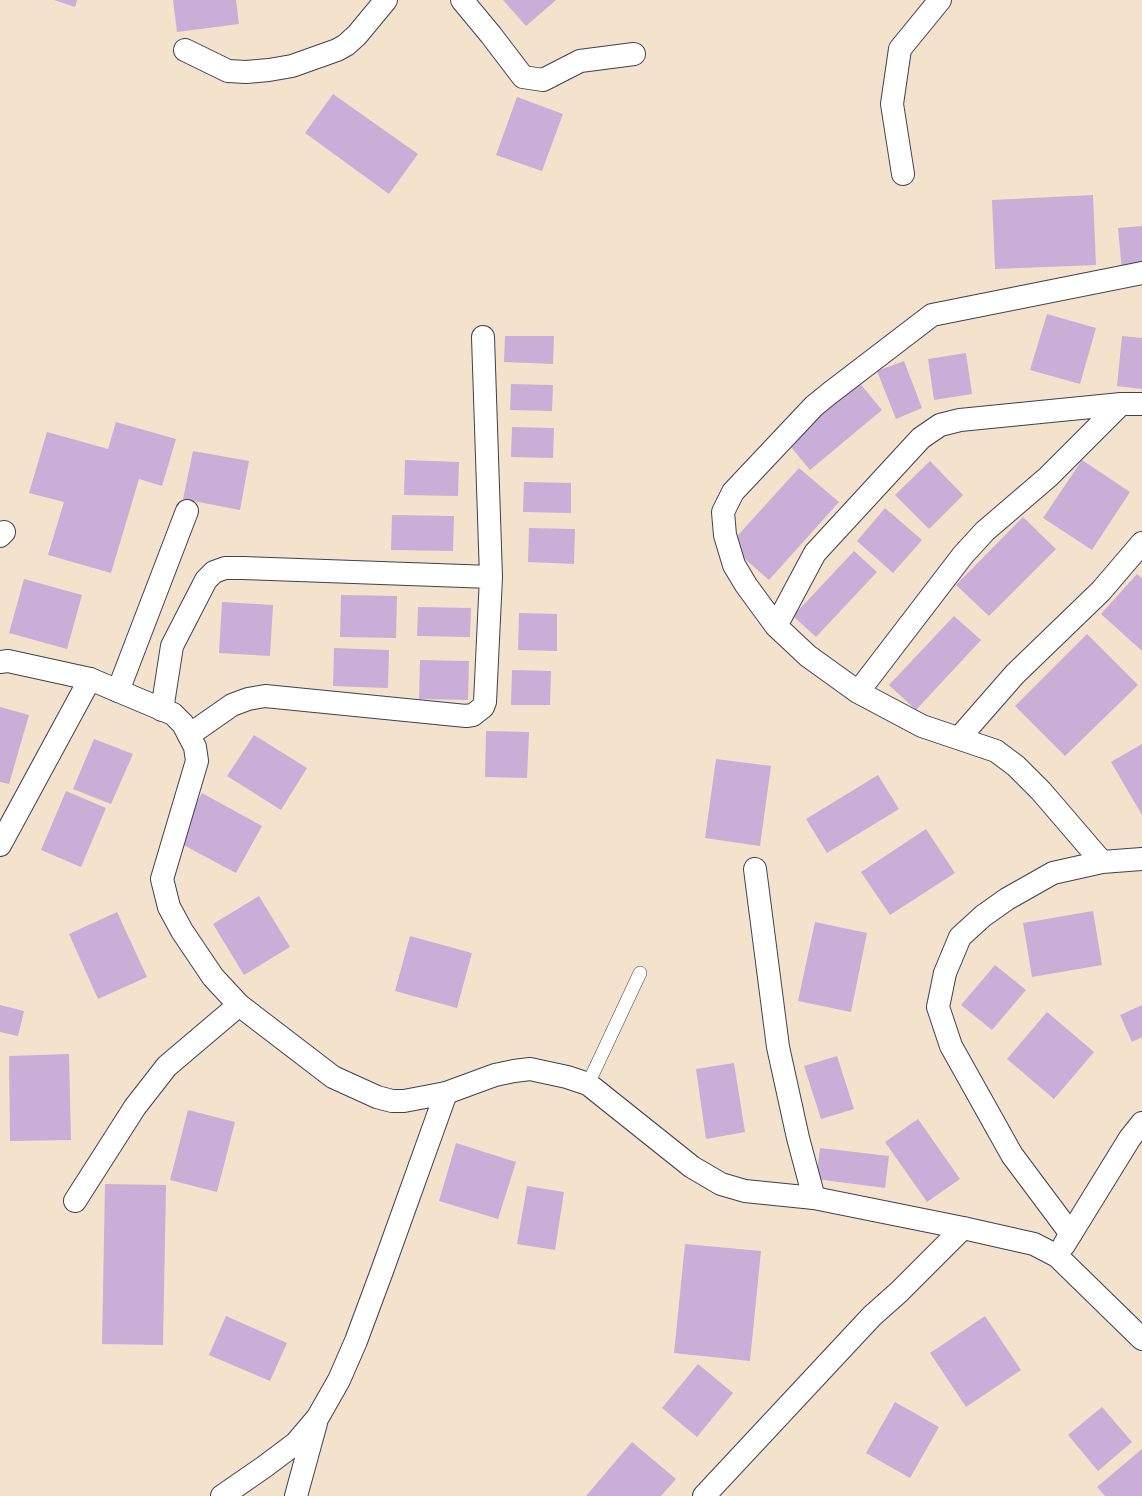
<!DOCTYPE html>
<style>
body{margin:0}
canvas{display:block;background:#f3e3cc}
</style>
<canvas width="1142" height="1496"></canvas>
<script>
const c = document.querySelector('canvas').getContext('2d');
c.lineJoin = 'round';
function fillPath(path, color) { c.fillStyle = color; c.fill(path, 'evenodd'); }
const toPath = rows => new Path2D(rows.map(r => 'M' + r).join(''));
function stroke(path, color, width, dash) { c.strokeStyle = color; c.lineWidth = width; c.lineCap = dash ? 'butt' : 'round'; c.setLineDash(dash || []); c.stroke(path); }
fillPath(toPath([
 [54,0,77,0,75,7],
 [173,0,236,0,239,24,177,32],
 [503,0,556,0,526,26],
 [333,94,418,154,389,194,305,133],
 [517,97,563,114,542,171,496,155],
 [1093,195,1096,265,995,269,992,200],
 [1142,226,1142,269,1122,271,1118,228],
 [1047,314,1096,328,1080,384,1030,370],
 [505,336,554,336,553,364,504,362],
 [1122,336,1142,338,1142,389,1117,386],
 [966,353,972,394,934,400,928,359],
 [904,361,922,408,896,419,877,371],
 [858,381,882,410,810,470,786,441],
 [511,384,553,385,552,411,510,410],
 [116,422,176,439,162,486,139,479,111,573,48,555,64,502,29,493,47,432,108,449],
 [512,427,554,428,553,458,511,457],
 [193,451,249,461,240,510,183,499],
 [405,460,459,462,458,496,404,495],
 [1082,460,1130,492,1092,550,1043,518],
 [930,461,963,495,929,529,895,495],
 [799,468,839,502,769,580,729,545],
 [524,482,571,483,571,513,523,512],
 [885,508,922,540,893,573,857,541],
 [392,515,454,516,453,551,391,550],
 [1023,517,1056,549,989,616,956,585],
 [529,528,575,529,574,564,528,562],
 [854,551,877,572,816,637,793,616],
 [1137,574,1142,578,1142,651,1101,614],
 [24,579,82,595,67,649,9,633],
 [341,595,397,596,396,638,340,637],
 [222,602,273,605,270,656,219,653],
 [418,607,471,608,470,637,417,636],
 [519,613,557,614,557,651,518,650],
 [954,616,981,640,916,710,889,685],
 [1087,634,1138,685,1065,756,1015,706],
 [334,648,389,650,388,688,333,686],
 [420,660,469,661,468,700,419,699],
 [512,670,551,671,550,705,511,705],
 [0,707,29,715,9,784,0,782],
 [486,731,529,732,527,778,485,777],
 [254,735,307,768,281,810,227,776],
 [94,739,133,754,111,804,73,789],
 [1142,744,1142,815,1111,762],
 [716,759,771,766,760,846,705,838],
 [878,775,899,809,827,853,806,819],
 [66,791,106,808,81,867,41,850],
 [202,793,262,826,236,873,176,841],
 [926,829,955,873,890,915,861,872],
 [259,896,290,947,244,975,213,924],
 [1093,911,1102,965,1032,977,1023,923],
 [117,912,147,977,98,999,69,934],
 [815,922,867,933,851,1012,798,1001],
 [410,936,472,953,457,1008,395,991],
 [995,965,1026,990,992,1030,961,1005],
 [0,1005,24,1011,18,1036,0,1032],
 [1142,1005,1142,1037,1132,1042,1120,1015],
 [1047,1012,1094,1052,1054,1099,1007,1059],
 [69,1054,71,1140,10,1141,9,1056],
 [837,1056,854,1109,821,1119,804,1066],
 [734,1063,745,1132,706,1139,696,1069],
 [188,1110,235,1122,217,1192,170,1180],
 [918,1119,960,1179,927,1202,885,1142],
 [456,1143,516,1162,498,1219,439,1201],
 [820,1148,889,1156,885,1188,816,1179],
 [105,1184,166,1185,163,1345,102,1344],
 [527,1186,564,1192,555,1250,517,1244],
 [685,1244,761,1251,750,1361,674,1353],
 [226,1316,287,1343,270,1381,209,1355],
 [985,1316,1021,1370,966,1407,930,1353],
 [698,1364,733,1393,697,1437,662,1408],
 [895,1402,939,1427,910,1478,866,1453],
 [1102,1407,1132,1442,1098,1471,1068,1435],
 [632,1442,676,1479,661,1496,586,1496],
 [1142,1449,1142,1496,1105,1496,1097,1487]
]), '#c9aed8');
const lane = toPath([
 [588,1084,640,973]
]);
const street = toPath([
 [462,0,491,35,523,77,543,80,580,61,634,54],
 [185,50,228,71,246,72,269,70,292,66,337,50,346,45,357,35,386,0],
 [903,174,892,104,900,49,940,0],
 [0,536,4,532],
 [776,626,815,553,921,438,940,425,960,420,1121,404,1142,404],
 [118,691,187,511],
 [858,692,963,555,985,531,1048,477,1121,404],
 [162,710,172,646,206,580,214,572,225,568,243,568,491,577],
 [189,735,232,705,248,699,265,696,466,716,473,715,483,707,485,702,491,577,483,337],
 [959,738,1015,674,1101,591,1142,543],
 [0,845,90,679],
 [1102,862,1041,791,1016,766,996,751,922,726,858,692,808,656,776,626,746,585,734,565,725,535,723,512,733,492,814,406,830,393,932,315,1142,273],
 [755,869,778,1047,798,1138,814,1198],
 [75,1201,135,1107,167,1066,239,1005],
 [1071,1234,1012,1155,951,1046,938,1007,945,973,960,937,983,916,1007,899,1053,873,1102,862,1142,859],
 [1064,1245,1130,1138,1142,1123],
 [222,1496,264,1467,296,1443,318,1417,339,1380,356,1341,382,1271,446,1093],
 [296,1496,316,1423],
 [704,1496,872,1316,899,1292,963,1228]
]);
const secondary = toPath([
 [0,662,8,661,90,679,173,714,183,724,195,747,197,761,162,879,169,907,182,931,213,977,239,1005,333,1077,377,1097,392,1101,404,1101,446,1093,495,1075,514,1071,530,1069,567,1077,588,1084,692,1167,721,1184,745,1191,814,1198,963,1228,1034,1244,1057,1256,1142,1339]
]);
stroke(lane, '#413f51', 14);
stroke(street, '#413f51', 24);
stroke(secondary, '#413f51', 24);
stroke(lane, '#fff', 13);
stroke(street, '#fff', 22);
stroke(secondary, '#fff', 22);
</script>
